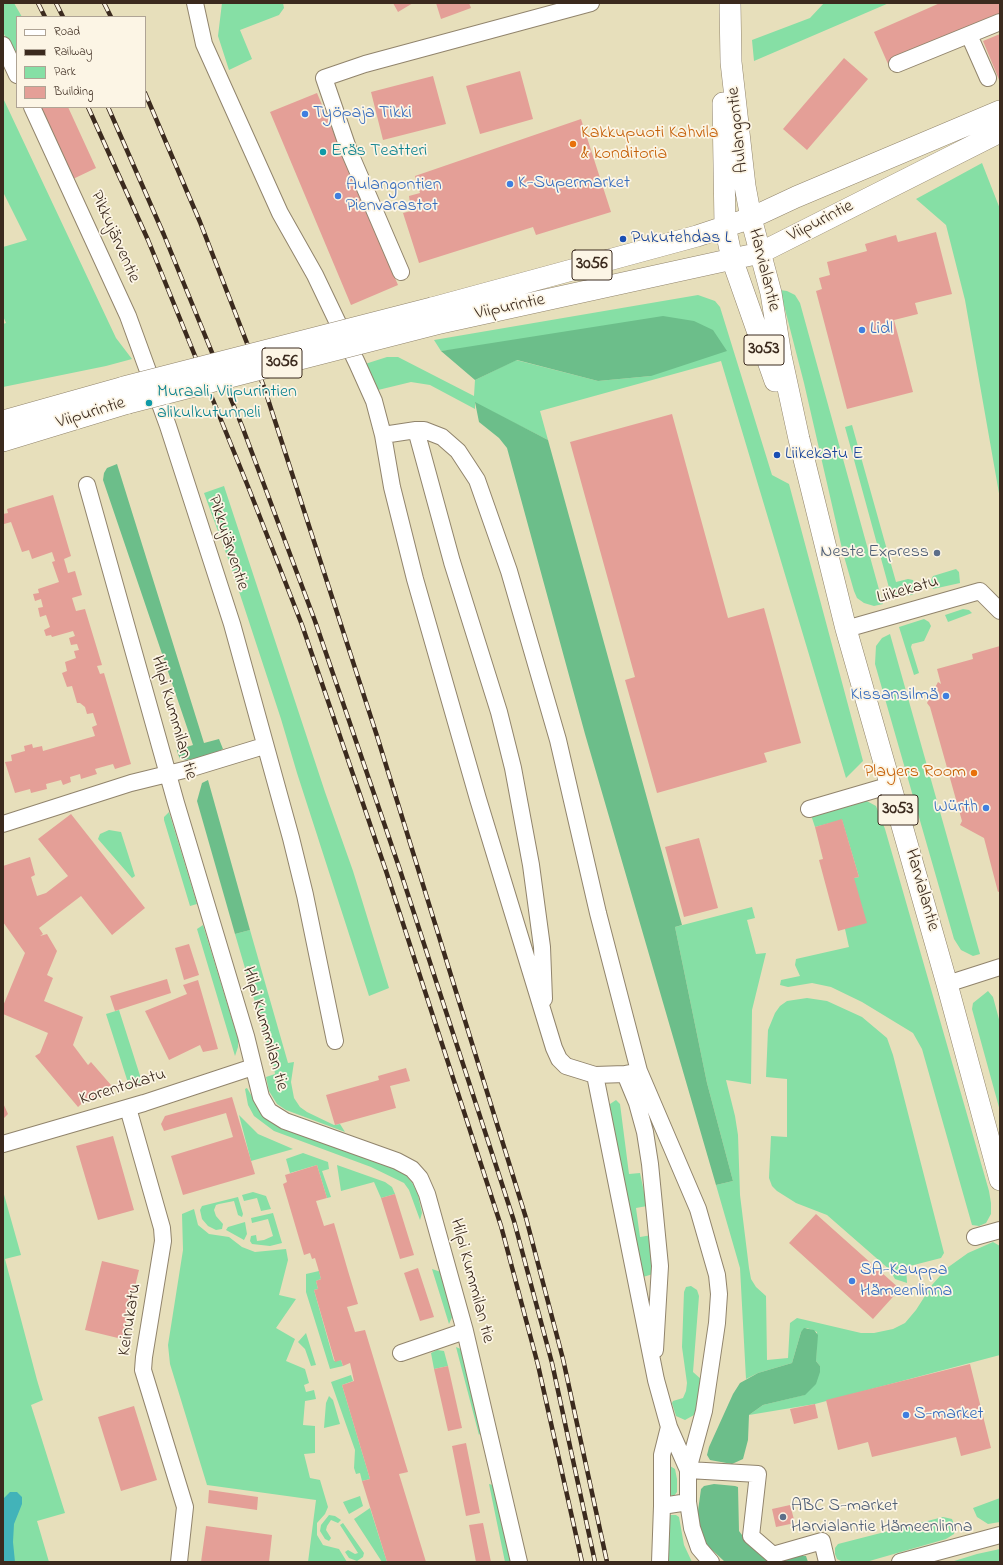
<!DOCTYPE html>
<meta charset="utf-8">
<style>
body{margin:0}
#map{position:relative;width:1003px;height:1565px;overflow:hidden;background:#e7dfbb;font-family:"Indie Flower",sans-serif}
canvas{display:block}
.frame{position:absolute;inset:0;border:4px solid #3b2a1e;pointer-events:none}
.legend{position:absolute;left:16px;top:16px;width:130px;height:92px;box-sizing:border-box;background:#fcf5e5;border:1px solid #afa495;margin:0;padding:5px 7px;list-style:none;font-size:12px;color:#3b2a1e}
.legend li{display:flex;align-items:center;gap:8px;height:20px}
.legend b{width:20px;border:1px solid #afa495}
</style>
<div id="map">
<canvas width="1003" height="1565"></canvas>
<div class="frame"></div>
<ul class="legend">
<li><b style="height:5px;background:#fff"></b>Road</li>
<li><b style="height:5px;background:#3b2a1e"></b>Railway</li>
<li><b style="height:11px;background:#86dfa5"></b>Park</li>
<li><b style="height:11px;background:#e49f97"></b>Building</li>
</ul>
</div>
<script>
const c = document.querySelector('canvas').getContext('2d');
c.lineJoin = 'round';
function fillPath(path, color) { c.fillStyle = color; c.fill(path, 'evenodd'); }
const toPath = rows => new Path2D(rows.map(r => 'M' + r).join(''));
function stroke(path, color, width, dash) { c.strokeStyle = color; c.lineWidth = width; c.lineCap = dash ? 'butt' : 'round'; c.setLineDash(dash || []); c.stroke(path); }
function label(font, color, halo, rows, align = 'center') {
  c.font = font + ' "Indie Flower",sans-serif'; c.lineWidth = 3.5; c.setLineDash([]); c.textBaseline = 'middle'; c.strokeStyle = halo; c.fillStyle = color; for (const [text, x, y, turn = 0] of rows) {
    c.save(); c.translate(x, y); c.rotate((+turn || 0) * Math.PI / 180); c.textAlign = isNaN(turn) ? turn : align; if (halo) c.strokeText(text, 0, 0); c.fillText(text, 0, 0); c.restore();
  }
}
fillPath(toPath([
 [3,3,14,3,22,17,17,17,17,51,15,51,11,48,3,32],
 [222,3,283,3,284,8,279,15,240,30,252,59,229,70,218,36],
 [824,3,889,3,754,61,752,40,810,18],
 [3,98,116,338,132,359,106,366,3,387,3,324,6,323,3,316,3,247,27,240,3,192],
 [982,163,1000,209,1000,499,965,300,946,225,916,199],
 [780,290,787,291,795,295,800,303,883,604,874,606,864,603,857,598,854,591,843,553,804,383],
 [698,295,715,301,720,307,772,475,789,484,863,761,846,778,721,361,540,411,548,440,475,403,475,409,430,385,411,382,378,390,365,364,387,357,398,357,474,396,475,380,516,360,598,381,651,376,460,349,441,351,434,340],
 [852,425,896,582,908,579,913,580,916,589,914,594,912,595,893,597,891,595,845,427],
 [224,486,325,792,353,871,389,988,369,996,297,773,281,719,231,567,204,493],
 [956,569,959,572,960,583,933,589,931,580,933,576],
 [963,609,969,610,972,613,948,622,945,615],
 [924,619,929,622,931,626,924,641,912,644,911,647,919,673,914,675,899,627],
 [890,634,980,954,973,956,961,950,954,939,875,664,876,646,882,638],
 [863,799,876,806,885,829,989,1191,991,1203,991,1214,986,1223,979,1226,972,1225,922,1049,913,1033,862,1002,831,987,812,983,788,987,780,985,781,980,800,976,795,965,796,959,849,947,845,929,854,878,859,877,842,820,815,827,811,815],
 [169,812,197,904,190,906,164,820,164,817],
 [109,830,121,832,135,876,132,878,98,839,100,834],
 [752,907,755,918,747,920,756,954,766,953,752,1010,751,1084,726,1080,735,1116,738,1135,740,1195,749,1268,751,1279,756,1287,766,1296,767,1360,788,1358,790,1323,797,1318,861,1333,874,1333,893,1329,905,1323,916,1310,932,1285,947,1268,968,1253,993,1242,1000,1246,1000,1355,815,1404,749,1415,763,1405,804,1395,820,1366,816,1361,817,1332,807,1328,801,1332,792,1363,758,1373,746,1379,740,1268,716,1185,733,1181,707,1083,675,927],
 [203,925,238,1039,238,1047,235,1056,197,929],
 [250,930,288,1063,294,1062,291,1082,294,1098,300,1107,307,1112,334,1125,340,1124,345,1132,286,1110,277,1104,269,1091,266,1077,275,1074,274,1067,235,934],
 [988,991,993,997,1000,1023,1000,1111,972,1009,973,1003],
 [807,998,827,1001,862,1017,887,1038,893,1055,944,1253,941,1258,906,1267,907,1283,895,1279,890,1270,827,1215,796,1203,777,1191,772,1186,769,1178,771,1136,787,1137,787,1079,766,1077,768,1030,775,1013,780,1006,787,1001],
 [119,1010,143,1085,130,1089,106,1014],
 [247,1088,264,1117,392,1166,405,1174,413,1184,418,1195,422,1213,420,1220,409,1190,404,1183,371,1167,274,1131,254,1116,248,1105,245,1089],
 [616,1100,620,1104,629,1174,640,1173,647,1206,636,1208,640,1237,652,1235,653,1274,643,1277,630,1216,610,1109,610,1104],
 [239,1115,258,1134,293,1149,251,1161],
 [303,1153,328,1162,329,1169,322,1171,331,1197,327,1198,317,1165,290,1173,286,1159],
 [337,1165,385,1182,392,1187,395,1194,381,1198,374,1182,341,1191],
 [3,1191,21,1255,5,1259,37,1380,43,1400,31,1405,65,1513,37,1521,49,1562,3,1562],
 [253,1192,266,1196,271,1209,261,1211,257,1198,244,1201,242,1195],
 [238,1197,243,1214,242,1217,238,1215,234,1201,219,1204,216,1205,214,1210,216,1216,223,1224,222,1229,216,1230,208,1226,202,1219,200,1210,202,1206],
 [194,1209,198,1225,209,1234,229,1237,242,1247,255,1252,286,1249,288,1260,279,1295,296,1299,276,1328,295,1339,286,1361,305,1369,309,1383,304,1385,306,1392,314,1390,316,1399,305,1401,303,1425,315,1426,315,1453,304,1454,310,1478,320,1480,328,1507,325,1514,317,1523,317,1535,323,1545,339,1549,347,1562,308,1562,316,1500,207,1485,170,1364,168,1345,183,1250,182,1214],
 [273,1213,282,1243,270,1246,252,1244,250,1241,251,1236,256,1235,257,1241,264,1240,273,1236,268,1219,252,1223,251,1218],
 [245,1222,247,1234,244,1240,226,1230,228,1227],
 [432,1269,441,1272,453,1315,449,1324],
 [319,1271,321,1279,316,1281,318,1289,314,1290,334,1361,341,1360,343,1366,330,1369,306,1292,306,1274],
 [691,1286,697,1290,699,1296,693,1372,702,1380,702,1392,694,1415,685,1420,676,1416,672,1403,673,1401,683,1398,686,1391,687,1383,682,1347,684,1292,686,1287],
 [306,1333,316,1365,311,1366,305,1349,298,1342],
 [456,1347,463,1350,484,1428,479,1435],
 [437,1350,444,1351,448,1366,434,1369,431,1353],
 [351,1375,353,1381,342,1385,370,1479,362,1481,360,1473,356,1474,354,1468,355,1450,331,1382],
 [329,1396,333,1400,340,1424,324,1428,326,1403],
 [670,1466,675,1469,677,1479,677,1492,674,1496,670,1495],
 [489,1484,497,1486,513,1562,505,1562],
 [360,1496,363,1506,349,1514,343,1502],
 [1000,1498,1000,1522,988,1524,977,1517,973,1508],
 [370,1508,387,1562,382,1562,354,1519],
 [329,1515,335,1516,341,1520,338,1523,331,1520,327,1526,326,1530,331,1538,329,1541,325,1539,320,1531,321,1525],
 [669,1515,676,1515,679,1517,684,1545,692,1562,665,1562],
 [943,1517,952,1519,955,1527,954,1534,946,1539,866,1562,843,1562,837,1559,835,1554,835,1548,838,1544],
 [343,1523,364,1553,363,1557,357,1561,349,1558,345,1552,348,1550,355,1554,358,1553,340,1525],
 [1000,1549,1000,1562,951,1562,977,1554]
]), '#86dfa5');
fillPath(toPath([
 [663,316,694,321,713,330,727,351,651,376,598,381,517,360,475,380,441,351],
 [475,402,548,440,682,925,675,927,707,1083,733,1181,716,1185,585,734,507,448,499,438,479,422],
 [117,464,204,743,219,739,223,749,206,757,184,760,180,759,178,754,177,750,193,745,103,480,104,473,107,468],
 [208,780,250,930,235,934,197,801,202,783],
 [804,1328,814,1330,818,1335,816,1361,820,1366,820,1372,816,1384,805,1395,763,1405,749,1415,748,1440,743,1459,732,1464,710,1460,707,1455,709,1447,733,1394,740,1383,758,1373,792,1363,801,1332],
 [714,1484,735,1486,738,1487,739,1531,745,1539,797,1556,806,1556,808,1562,725,1562,708,1546,702,1535,698,1525,698,1511,701,1489,704,1486]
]), '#6cbe8a');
fillPath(toPath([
 [10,1492,17,1492,22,1497,22,1504,14,1524,13,1542,15,1562,3,1562,3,1499]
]), '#42b3b9');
fillPath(toPath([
 [393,3,413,3,398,12],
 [436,3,469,3,471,8,441,19],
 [940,3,1000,3,1000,14,888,64,874,32],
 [1000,34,1000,82,983,41],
 [844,58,868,79,807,150,783,129],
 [520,71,533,119,480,134,466,86],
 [433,76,446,124,383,140,371,92],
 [317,93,398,285,351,305,270,112],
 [41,107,68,107,96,168,73,179],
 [581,119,611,212,536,235,533,227,419,263,403,213,411,211,409,196,420,193,415,176],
 [936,232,952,294,915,303,918,314,894,320,913,392,847,409,816,291,822,289,819,278,830,275,827,262,867,251,865,244,896,235,898,242],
 [672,414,728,618,764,608,801,743,764,753,767,762,657,793,625,680,635,677,570,442],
 [53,495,71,556,64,559,68,573,75,571,82,595,72,598,76,611,85,609,102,665,97,666,100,674,104,673,131,764,115,769,113,764,95,769,97,774,81,779,80,774,70,777,71,782,63,785,61,780,46,784,47,789,31,793,30,789,15,793,5,762,12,761,11,755,25,751,24,746,32,744,33,748,42,746,43,751,95,736,92,727,97,725,93,713,87,714,85,707,80,703,77,703,72,686,67,687,62,673,67,671,65,662,76,658,74,651,79,650,77,644,71,645,69,638,75,636,73,631,52,637,51,635,46,636,44,630,50,627,46,615,40,617,38,608,43,607,41,599,35,601,33,594,39,593,38,589,59,582,52,562,55,561,52,552,32,559,29,550,22,552,11,522,4,524,3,522,3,514,8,513,7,509],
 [1000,646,1000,891,998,892,984,838,960,825,962,821,930,707,927,703,938,682,941,684,937,669,973,659,972,654],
 [71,814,145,908,112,935,81,896,39,928,43,934,40,936,47,934,57,951,47,975,53,978,44,1001,83,1017,73,1045,88,1065,91,1062,111,1085,93,1102,89,1097,78,1107,35,1056,40,1053,48,1033,3,1014,3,1006,25,953,3,922,3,866,30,857,35,875,31,877,37,896,46,893,68,876,38,839],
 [842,819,859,877,854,878,867,923,838,931,819,860,823,859,815,827],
 [699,838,718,908,684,917,665,847],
 [189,944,199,975,184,980,175,948],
 [167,979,171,993,115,1011,110,996],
 [198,980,218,1049,203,1052,200,1045,169,1060,145,1011,187,994,183,985],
 [406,1068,410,1081,390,1086,396,1108,335,1125,326,1095,379,1080,378,1076],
 [232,1097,255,1174,183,1195,171,1156,233,1137,226,1113,164,1131,161,1124,165,1116],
 [3,1103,8,1114,3,1119],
 [113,1136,134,1210,98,1220,76,1146],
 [317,1165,327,1198,316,1201,324,1226,334,1223,348,1271,358,1304,347,1307,355,1332,365,1330,408,1472,399,1474,426,1562,387,1562,362,1481,370,1479,342,1385,354,1381,350,1363,343,1366,341,1360,335,1362,314,1290,318,1289,316,1281,321,1279,318,1268,315,1258,312,1259,310,1253,304,1255,283,1184,287,1182,285,1175],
 [395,1194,414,1255,400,1259,381,1198],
 [816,1214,900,1289,873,1319,789,1243],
 [102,1261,139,1270,122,1339,85,1330],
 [418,1268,434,1317,420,1321,404,1273],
 [970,1364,991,1448,961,1456,956,1437,872,1457,868,1442,838,1450,826,1400],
 [448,1366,462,1428,448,1431,434,1369],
 [815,1404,818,1418,794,1424,790,1409],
 [134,1406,157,1480,121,1491,98,1417],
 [466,1443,480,1513,466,1516,452,1446],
 [209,1490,258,1497,257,1510,208,1503],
 [790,1505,795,1523,776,1527,772,1509],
 [483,1523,491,1562,476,1562,469,1525],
 [206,1526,272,1535,269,1562,201,1562]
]), '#e49f97');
const minor = toPath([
 [195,3,204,44,280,213,315,275,357,363,374,401,383,435,416,430,424,430,442,437,458,451,477,480,509,571,558,740,598,913,639,1071,698,1209,717,1275,719,1294,717,1323,704,1411,688,1470,688,1502,692,1528,699,1548,711,1562],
 [969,35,988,78],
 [3,45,17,75],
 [897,64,1000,22],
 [32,107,128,316,168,426,232,624,291,838,305,895,335,1041],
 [401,272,349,151,324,78,365,64,591,3],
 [416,430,452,562,499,712,513,768,531,865,542,947,544,999],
 [383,435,392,487,415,579,478,799,554,1048,559,1059,566,1066,595,1075,656,1380,669,1427,688,1470,758,1474,751,1536,773,1555,822,1541,827,1562],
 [87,485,176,803,246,1036,261,1097,269,1111,285,1121,397,1161,412,1169,420,1178,427,1194,465,1331,519,1562],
 [846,629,980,591,1000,611],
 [809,809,891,785],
 [3,824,131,783,192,768,264,746],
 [947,984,1000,967],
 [625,1074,637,1103,645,1132,650,1164,660,1266,655,1350],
 [595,1075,625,1074,635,1072],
 [128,1108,162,1228,163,1241,144,1357,143,1370,185,1507,179,1562],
 [3,1144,144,1103,253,1067],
 [975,1237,1000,1230],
 [401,1353,465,1331],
 [662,1506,662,1455,669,1427],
 [660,1562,662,1506,688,1502],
 [900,1562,1000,1535]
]);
const major = toPath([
 [730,3,731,62,745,186,751,218,771,293,781,356,799,439,846,629,947,984,1000,1180],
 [723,103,725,226,732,259,775,381],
 [432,308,697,236,751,218,796,197,1000,111],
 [436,324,760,253,1000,132],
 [3,421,124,387],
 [3,441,128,403]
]);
stroke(minor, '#91846c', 18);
stroke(major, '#91846c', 22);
stroke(minor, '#fff', 16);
stroke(major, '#fff', 21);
const rail = toPath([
 [38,3,45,17],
 [56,3,63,17],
 [104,3,111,17],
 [145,93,200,222,264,387,377,736,526,1218,563,1359,607,1562],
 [88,107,148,240,249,489,302,625,386,871,501,1226,538,1365,582,1562],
 [108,107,164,235,242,426,315,621,399,867,514,1221,552,1363,595,1562]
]);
stroke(rail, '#3b2a1e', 4.5);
stroke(rail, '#fcf5e5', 3, [9]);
const majorBridge = toPath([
 [124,387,432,308],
 [128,403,436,324]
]);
stroke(majorBridge, '#91846c', 22, []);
stroke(majorBridge, '#fff', 21);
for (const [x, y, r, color] of [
 [305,114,4,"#3f7fe0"],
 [573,144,4,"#e8710a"],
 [323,152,4,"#0f9aa8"],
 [510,184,4,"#3f7fe0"],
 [338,196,4,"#3f7fe0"],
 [623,239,4,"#1a4fb4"],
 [862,330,4,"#3f7fe0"],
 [149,403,4,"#0f9aa8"],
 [777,455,4,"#1a4fb4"],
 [937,553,4,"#5c6f8a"],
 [946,696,4,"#3f7fe0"],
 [974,773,4,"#e8710a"],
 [986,808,4,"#3f7fe0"],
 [852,1281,4,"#3f7fe0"],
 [906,1415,4,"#3f7fe0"],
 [783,1517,4,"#5c6f8a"]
]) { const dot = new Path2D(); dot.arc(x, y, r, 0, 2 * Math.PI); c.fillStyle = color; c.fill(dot); stroke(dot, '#fcf5e5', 1.5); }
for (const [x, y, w] of [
 [592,265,40],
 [764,350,40],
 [282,363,40],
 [898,810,40]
]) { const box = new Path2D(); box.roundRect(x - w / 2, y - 15, w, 30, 3); c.fillStyle = '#fcf5e5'; c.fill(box); stroke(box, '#3b2a1e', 1); }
label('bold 17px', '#3b2a1e', null, [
 ["3056",592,265],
 ["3053",764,350],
 ["3056",282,363],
 ["3053",898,810]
]);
label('18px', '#366cbe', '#fcf5e5', [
 ["Työpaja Tikki",313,114],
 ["K-Supermarket",518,184],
 ["Aulangontien",346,186],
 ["Pienvarastot",346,207],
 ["Lidl",870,330],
 ["Kissansilmä",938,696,"right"],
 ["Würth",978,808,"right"],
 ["SA-Kauppa",860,1271],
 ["Hämeenlinna",860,1292],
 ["S-market",914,1415]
], 'left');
label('18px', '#3b2a1e', '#fcf5e5', [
 ["Aulangontie",739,130,-96],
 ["Viipurintie",821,222,-27],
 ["Pikkujärventie",114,237,66],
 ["Harvialantie",763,270,76],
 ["Viipurintie",510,308,-12],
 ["Viipurintie",91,414,-17],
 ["Pikkujärventie",227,543,72],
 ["Liikekatu",908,591,-16],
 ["Hilpi Kummilan tie",173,718,74],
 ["Harvialantie",921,890,74],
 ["Hilpi Kummilan tie",264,1029,74],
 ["Korentokatu",123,1088,-17],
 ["Hilpi Kummilan tie",471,1281,75],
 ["Keinukatu",131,1320,-81]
]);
label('18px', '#c56008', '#fcf5e5', [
 ["Kakkupuoti Kahvila",581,134],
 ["& konditoria",581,155],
 ["Players Room",966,773,"right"]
], 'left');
label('18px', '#0d838f', '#fcf5e5', [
 ["Eräs Teatteri",331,152],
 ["Muraali, Viipurintien",157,393],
 ["alikulkutunneli",157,414]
], 'left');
label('18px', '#164399', '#fcf5e5', [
 ["Pukutehdas L",631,239],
 ["Liikekatu E",785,455]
], 'left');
label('18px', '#4e5e75', '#fcf5e5', [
 ["Neste Express",929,553],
 ["ABC S-market",791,1507,"left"],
 ["Harvialantie Hämeenlinna",791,1528,"left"]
], 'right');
</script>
